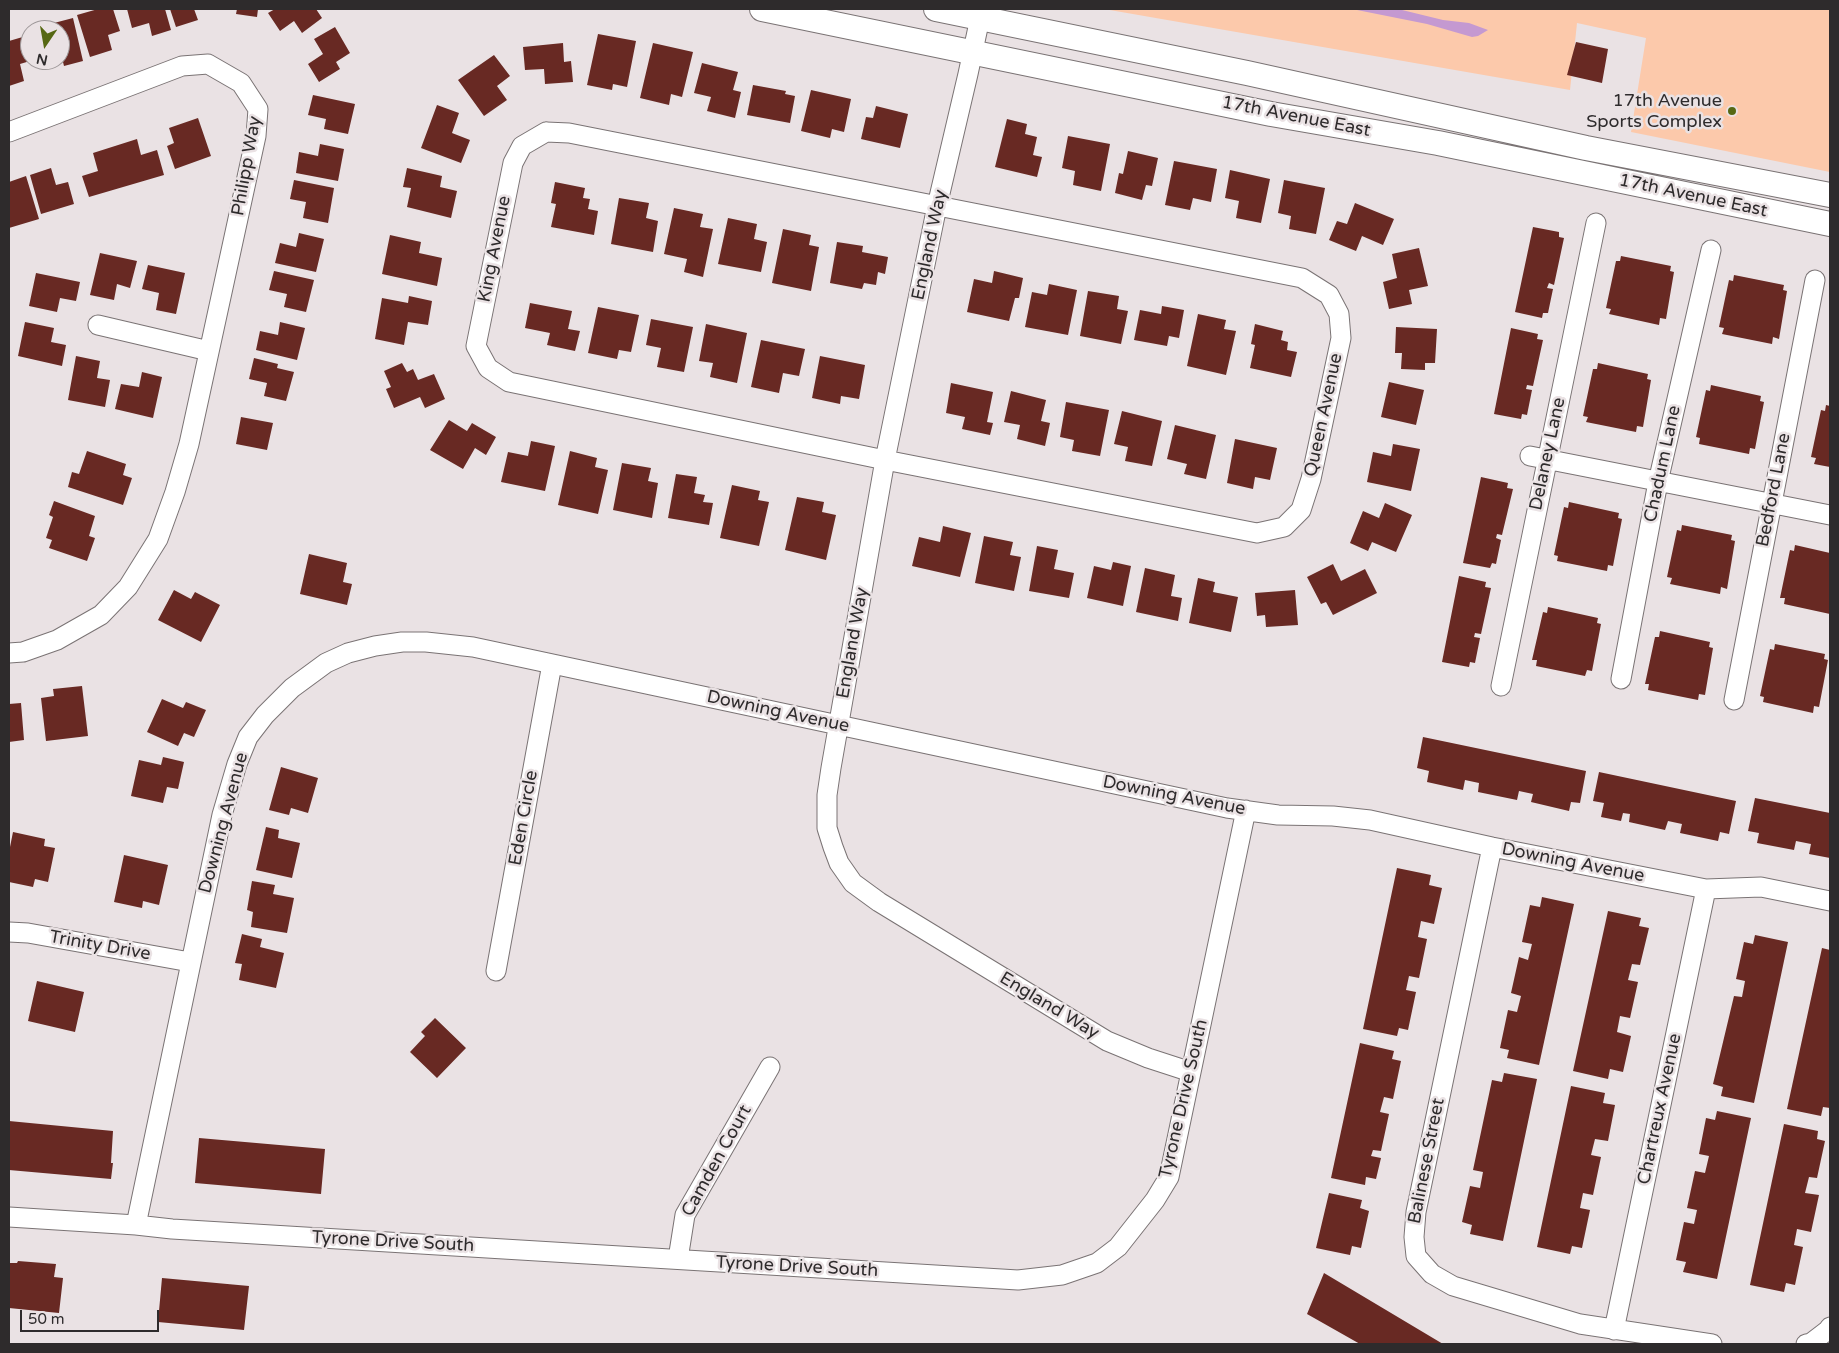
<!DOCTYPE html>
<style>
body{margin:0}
#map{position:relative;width:1839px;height:1353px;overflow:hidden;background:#eae2e4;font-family:"Varela Round",sans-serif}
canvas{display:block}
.frame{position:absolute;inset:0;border:10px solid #2e2b2c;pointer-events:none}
.north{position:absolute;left:20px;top:20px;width:50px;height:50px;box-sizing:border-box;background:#eae2e4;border:1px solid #9f999a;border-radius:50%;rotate:192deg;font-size:14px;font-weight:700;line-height:20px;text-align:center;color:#2e2b2c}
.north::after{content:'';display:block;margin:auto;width:18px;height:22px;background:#566813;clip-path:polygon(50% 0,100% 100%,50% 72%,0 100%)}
.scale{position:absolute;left:20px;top:1310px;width:139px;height:22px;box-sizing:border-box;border:2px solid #2e2b2c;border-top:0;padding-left:6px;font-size:15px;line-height:18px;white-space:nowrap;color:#2e2b2c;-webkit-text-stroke:4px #eae2e4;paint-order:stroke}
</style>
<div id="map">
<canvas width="1839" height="1353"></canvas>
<div class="frame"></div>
<div class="north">N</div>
<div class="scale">50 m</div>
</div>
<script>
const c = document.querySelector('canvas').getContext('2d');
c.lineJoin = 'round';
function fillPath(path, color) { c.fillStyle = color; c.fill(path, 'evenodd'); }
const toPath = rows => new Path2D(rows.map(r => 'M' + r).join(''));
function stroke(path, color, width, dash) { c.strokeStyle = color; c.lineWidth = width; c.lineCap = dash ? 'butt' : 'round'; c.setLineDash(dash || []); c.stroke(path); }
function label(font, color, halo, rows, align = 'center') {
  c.font = font + ' "Varela Round",sans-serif'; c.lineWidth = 5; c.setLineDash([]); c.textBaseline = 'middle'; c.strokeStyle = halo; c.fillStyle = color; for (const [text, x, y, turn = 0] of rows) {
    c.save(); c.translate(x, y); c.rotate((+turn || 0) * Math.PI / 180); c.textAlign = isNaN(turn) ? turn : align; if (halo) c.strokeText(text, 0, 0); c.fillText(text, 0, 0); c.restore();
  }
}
fillPath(toPath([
 [1104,9,1830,9,1830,172,1631,132,1646,38,1577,23,1570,90]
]), '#fcc9ab');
fillPath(toPath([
 [1352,9,1398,9,1443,20,1469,23,1488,30,1478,36,1472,37,1427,24]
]), '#c499d1');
fillPath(toPath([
 [98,9,113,9,120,31,108,35,112,50,90,57,77,15],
 [127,9,165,9,171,30,152,36,149,23,132,28],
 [170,9,194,9,198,20,176,27],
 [237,9,258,9,257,17,236,14],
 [275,9,316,9,322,18,302,33,294,21,280,31,268,13],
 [73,18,83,61,64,66,60,50,60,30,36,30,35,28],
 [335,27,350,53,336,62,340,69,319,82,308,64,323,54,314,39],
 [598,34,636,41,627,87,613,84,612,90,587,85],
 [26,36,30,50,30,61,20,64,24,81,9,86,9,41],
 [1576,42,1608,49,1602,83,1567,75],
 [563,43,564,62,571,61,573,82,545,84,544,69,525,70,523,47],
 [653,43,693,52,682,97,671,94,669,105,640,98],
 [494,55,510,76,497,86,507,100,484,116,458,80],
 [702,63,738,72,733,90,741,92,735,118,707,111,711,97,694,93],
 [753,85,786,91,785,94,795,96,790,123,747,115],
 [811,90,851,99,844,132,832,129,830,138,801,131],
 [313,95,355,104,348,134,324,129,326,119,308,115],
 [437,105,459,113,452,133,470,140,461,163,421,148],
 [876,106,908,114,900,148,861,139,866,117,873,118],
 [198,118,211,156,175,169,167,146,174,143,169,128],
 [1007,119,1027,124,1025,134,1037,137,1033,155,1042,157,1037,177,995,167],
 [1068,136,1110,144,1101,191,1073,185,1075,171,1062,168],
 [137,139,141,155,157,150,164,175,89,197,82,176,98,171,93,153],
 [320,144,344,149,338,181,296,173,299,152,318,156],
 [1128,151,1158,158,1152,186,1146,185,1142,200,1115,193,1119,173,1123,174],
 [1174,161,1217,169,1211,202,1193,198,1190,210,1165,205],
 [51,168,56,185,68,182,74,204,41,214,30,175],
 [407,168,442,176,440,187,457,191,451,218,407,207,411,188,403,187],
 [1230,170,1270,179,1261,223,1236,218,1239,201,1225,198],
 [26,176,39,219,9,228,9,201,10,200,9,182],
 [294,180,334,188,328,223,303,218,306,202,290,199],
 [1284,180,1325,188,1316,234,1289,229,1291,216,1278,213],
 [555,182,585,188,583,198,590,199,588,209,598,211,594,235,551,227,556,204,551,203],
 [619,198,649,203,646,218,658,221,653,252,611,244],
 [1355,203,1394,219,1383,245,1362,236,1356,251,1329,240,1337,221,1347,224],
 [674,208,703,214,700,227,713,229,703,277,684,272,687,259,664,254],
 [728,218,757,224,754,239,767,242,761,272,718,264],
 [1533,227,1559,232,1559,237,1564,238,1554,285,1549,283,1547,288,1553,289,1548,313,1543,313,1542,318,1515,312],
 [783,229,811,235,809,245,819,247,811,291,772,283],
 [299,233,324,239,316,272,275,263,280,243,296,247],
 [390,235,421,242,419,253,442,258,437,286,382,274],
 [837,242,863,246,862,252,888,257,885,274,878,272,876,285,864,283,862,289,830,283],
 [1419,248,1428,286,1409,290,1412,304,1389,309,1383,282,1397,278,1392,254],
 [100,253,137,261,130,288,117,284,114,300,90,295],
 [1621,256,1671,266,1670,271,1674,272,1666,319,1660,318,1659,325,1609,314,1611,309,1606,308,1616,261,1620,261],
 [148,265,185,273,176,314,156,310,159,293,142,289],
 [274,271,314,280,306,312,284,307,287,294,269,290],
 [994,271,1023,278,1019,298,1015,298,1009,321,967,312,974,279,992,283],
 [36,273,80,282,76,301,60,298,57,312,29,306],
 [1734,275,1784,285,1783,290,1787,291,1779,339,1773,337,1772,344,1722,334,1724,328,1719,327,1729,280,1733,281],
 [1049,284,1077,290,1068,335,1025,327,1032,292,1047,295],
 [1088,291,1119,296,1117,309,1128,311,1121,344,1080,336],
 [409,296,432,301,428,325,408,322,404,345,375,339,382,298,408,303],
 [530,303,572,311,568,329,580,331,575,351,547,345,550,333,525,328],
 [1162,306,1184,310,1179,338,1169,336,1167,346,1134,340,1140,310,1161,314],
 [598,307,639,315,631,352,619,350,617,359,588,353],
 [1198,314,1226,320,1224,329,1236,331,1226,375,1187,366],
 [651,319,693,327,684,372,657,367,661,348,646,345],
 [25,322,54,328,51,342,66,345,62,366,18,356],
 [280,322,305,328,297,360,256,350,260,331,278,335],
 [706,324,747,333,737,383,710,377,713,363,699,361],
 [1255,324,1283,331,1281,340,1288,342,1287,350,1297,352,1291,377,1250,368,1255,345,1251,344],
 [1396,327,1437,329,1435,363,1425,363,1425,370,1401,369,1402,353,1395,353],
 [1511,328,1538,334,1537,339,1543,340,1533,386,1527,385,1526,389,1532,390,1527,415,1522,414,1521,419,1494,414],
 [761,340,805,349,799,376,783,373,779,393,751,387],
 [76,356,100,361,97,378,110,380,105,407,68,400],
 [820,356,865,365,859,399,841,396,840,404,812,398],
 [254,358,278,364,277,368,294,372,286,401,264,396,267,383,249,379],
 [402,363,407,372,413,369,418,380,434,374,445,399,425,408,420,397,394,408,386,389,391,387,384,371],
 [1598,363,1648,374,1647,379,1651,380,1643,427,1637,426,1636,432,1586,422,1588,417,1583,416,1593,369,1597,369],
 [142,372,162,377,153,418,115,409,121,384,139,387],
 [1389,382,1424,390,1416,425,1381,417],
 [951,383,993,392,987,422,993,423,990,435,962,429,965,417,946,413],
 [1711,385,1761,396,1760,401,1764,402,1755,449,1750,448,1749,454,1699,444,1700,438,1696,437,1706,390,1710,391],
 [1011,391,1046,400,1041,421,1050,423,1045,446,1017,439,1020,425,1004,422],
 [1066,402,1109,410,1100,456,1072,451,1074,440,1060,437],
 [1826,405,1830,406,1830,467,1814,464,1816,458,1811,457,1821,410,1825,411],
 [1122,411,1162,421,1152,466,1125,461,1128,447,1114,444],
 [241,417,273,423,267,450,236,444],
 [449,420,467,431,472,423,496,437,486,455,475,448,463,469,430,450],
 [1175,425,1216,435,1206,479,1184,474,1187,464,1167,459],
 [1235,439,1277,448,1270,480,1255,477,1253,489,1227,483],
 [531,441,555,446,545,491,501,482,508,452,528,456],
 [1393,444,1420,449,1411,491,1367,482,1373,452,1391,456],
 [87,451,126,464,123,475,132,478,123,505,68,487,72,472,79,474],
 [570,451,597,458,595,467,608,470,598,514,558,505],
 [622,463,651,468,648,481,658,483,652,518,613,510],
 [676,474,697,477,694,493,705,495,703,502,713,503,709,525,668,518],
 [1481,477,1508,483,1507,488,1513,489,1502,535,1497,534,1496,538,1501,540,1496,564,1492,563,1490,568,1463,563],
 [732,485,760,491,758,500,769,502,759,546,720,538],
 [797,497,824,502,822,512,836,515,826,560,785,550],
 [54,501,95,516,89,536,95,538,87,561,49,548,52,540,46,538,53,517,49,515],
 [1569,502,1619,513,1618,518,1622,519,1613,566,1608,565,1607,571,1557,561,1558,556,1554,555,1564,507,1568,508],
 [1385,503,1412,515,1396,552,1372,542,1368,551,1350,543,1363,511,1379,518],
 [1682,525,1732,535,1731,540,1735,541,1727,589,1721,587,1720,594,1670,584,1672,578,1667,577,1677,530,1681,531],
 [943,526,971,533,960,577,912,566,919,537,940,542],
 [984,536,1013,542,1010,555,1021,557,1014,591,975,583],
 [1795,545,1830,553,1830,614,1784,604,1785,598,1780,598,1790,550,1794,551],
 [1037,546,1058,550,1054,569,1074,573,1069,598,1029,591],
 [309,554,347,563,343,582,352,584,347,605,300,594],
 [1113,562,1131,566,1123,606,1087,598,1094,566,1111,570],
 [1333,564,1341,581,1365,569,1377,593,1333,615,1326,602,1321,604,1307,577],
 [1145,568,1175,575,1171,596,1182,598,1178,621,1136,612],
 [1459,576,1486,582,1485,587,1491,588,1481,634,1475,633,1474,637,1480,638,1475,663,1470,662,1469,667,1442,662],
 [1198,578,1215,582,1213,592,1238,597,1231,632,1189,623],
 [174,590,191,599,195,592,220,605,201,642,158,620],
 [1295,590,1298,625,1266,627,1265,615,1257,616,1255,593],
 [1548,607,1598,618,1597,623,1601,624,1592,671,1587,670,1585,676,1536,666,1537,660,1532,660,1543,612,1547,613],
 [1660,631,1710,642,1709,647,1713,648,1705,695,1699,694,1698,700,1648,690,1649,684,1645,684,1655,637,1659,637],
 [1775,644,1825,654,1824,659,1828,660,1819,707,1814,706,1813,713,1763,702,1764,697,1760,696,1770,649,1774,650],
 [82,686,88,736,46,741,41,698,54,696,53,689],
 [162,699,183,708,186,702,206,710,194,737,184,733,178,746,147,732],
 [21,703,24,740,9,742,9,704],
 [1423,737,1586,771,1580,803,1571,802,1569,811,1531,802,1533,794,1519,791,1517,800,1478,792,1479,783,1465,780,1463,790,1427,782,1429,771,1417,768],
 [163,757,184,762,178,789,167,787,163,803,131,796,139,760,161,765],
 [281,767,318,778,308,813,291,808,289,815,269,810],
 [1599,772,1736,801,1729,834,1720,832,1718,841,1680,833,1682,824,1668,821,1665,830,1629,822,1630,814,1623,813,1621,821,1601,817,1604,803,1593,801],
 [1755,798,1830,813,1830,858,1809,854,1811,844,1796,841,1794,850,1757,843,1759,833,1748,831],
 [266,827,279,830,278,838,300,843,292,878,256,870],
 [13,832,45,839,44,846,55,848,48,882,35,879,33,887,9,882,9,852],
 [124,855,168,865,159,905,143,901,142,908,114,902],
 [1397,868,1431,875,1429,885,1442,888,1434,924,1421,921,1418,937,1427,939,1419,978,1409,976,1406,990,1416,992,1408,1030,1399,1028,1397,1036,1363,1029],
 [252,881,275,885,273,894,294,898,287,933,251,927,253,912,247,910],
 [1542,897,1574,904,1539,1065,1507,1058,1509,1050,1500,1048,1508,1010,1517,1012,1521,996,1511,993,1519,957,1528,960,1532,944,1522,942,1530,905,1540,907],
 [1608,911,1641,918,1639,926,1649,928,1640,965,1632,964,1628,980,1638,982,1630,1018,1620,1016,1617,1032,1631,1036,1623,1072,1610,1069,1608,1079,1573,1071],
 [242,934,262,939,260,947,284,953,276,988,239,980,242,964,235,963],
 [1755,935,1788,942,1754,1103,1721,1096,1723,1087,1713,1084,1734,996,1742,997,1745,981,1736,979,1744,942,1753,944],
 [1822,948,1830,950,1830,1108,1823,1107,1821,1116,1787,1109],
 [37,981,84,992,75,1032,28,1021],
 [435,1018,466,1048,437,1078,410,1052,425,1036,421,1032],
 [1360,1043,1394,1051,1392,1059,1401,1061,1393,1099,1384,1097,1380,1112,1389,1114,1381,1151,1373,1150,1371,1156,1381,1158,1376,1179,1366,1177,1365,1185,1331,1178],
 [1504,1073,1537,1079,1503,1241,1470,1234,1472,1225,1462,1222,1470,1186,1480,1188,1483,1172,1473,1170,1492,1080,1502,1082],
 [1571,1086,1605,1093,1603,1103,1615,1105,1608,1141,1595,1139,1591,1155,1601,1157,1593,1195,1583,1193,1580,1208,1590,1210,1582,1248,1572,1246,1570,1254,1537,1247],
 [1717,1111,1751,1118,1717,1279,1683,1272,1686,1262,1676,1260,1684,1222,1694,1224,1697,1210,1687,1208,1695,1171,1705,1173,1709,1156,1699,1154,1706,1118,1715,1120],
 [9,1121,113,1131,111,1163,113,1163,111,1179,9,1170],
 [1784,1124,1818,1131,1817,1139,1825,1141,1817,1178,1809,1177,1805,1193,1819,1195,1811,1232,1797,1229,1794,1245,1803,1247,1795,1285,1786,1283,1784,1292,1750,1285],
 [199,1138,325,1149,321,1194,195,1183],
 [1329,1193,1362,1200,1360,1208,1369,1211,1361,1248,1352,1246,1350,1255,1316,1248],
 [18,1261,56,1264,54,1277,63,1278,59,1313,9,1308,9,1263,17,1263],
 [1324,1273,1443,1344,1360,1344,1307,1314],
 [162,1278,249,1286,244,1330,158,1322]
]), '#682923');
const minor = toPath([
 [980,18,968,74,937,206,885,460,831,768,827,795,827,828,833,847,839,863,853,883,879,902,1107,1041,1148,1058,1191,1072],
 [9,132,182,66,208,64,241,83,258,109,256,136,189,444,175,492,158,539,128,587,101,615,57,640,23,652,9,653],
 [546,132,569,133,1302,278,1329,295,1339,314,1341,338,1311,479,1301,510,1284,527,1257,533,885,460,509,382,488,368,476,346,513,163,522,146,546,132],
 [98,325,209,351],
 [1530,456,1830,515],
 [1621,679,1658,482,1711,250],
 [1501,686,1596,223],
 [1734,700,1815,280],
 [1492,847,1416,1212,1414,1237,1416,1256,1432,1274,1453,1286,1580,1324,1712,1344],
 [9,932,28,933,190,962],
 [496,971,552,664],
 [9,1217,136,1225,172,1229,1018,1280,1062,1275,1097,1263,1118,1247,1155,1200,1169,1177,1246,810],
 [136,1225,222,815,237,764,248,737,265,715,292,688,326,663,348,653,375,646,402,642,426,642,473,647,1227,808,1278,815,1333,816,1370,820,1492,847,1706,889,1761,887,1830,901],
 [678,1259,685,1215,770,1067],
 [1614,1330,1706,889],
 [1806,1344,1811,1343,1828,1330,1830,1327]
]);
const tertiary = toPath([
 [762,9,1271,114,1438,143,1830,224],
 [936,9,1247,73,1586,148,1830,195]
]);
stroke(minor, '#7a7374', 21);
stroke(tertiary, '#7a7374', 26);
stroke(minor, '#fff', 19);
stroke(tertiary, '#fff', 24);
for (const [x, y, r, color] of [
 [1732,111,5,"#566813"]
]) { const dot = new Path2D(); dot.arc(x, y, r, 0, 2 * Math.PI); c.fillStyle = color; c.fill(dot); stroke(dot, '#eae2e4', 2); }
label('18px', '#2e2b2c', '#eae2e4', [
 ["17th Avenue",1722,101],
 ["Sports Complex",1722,122]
], 'right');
label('18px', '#2e2b2c', '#eae2e4', [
 ["17th Avenue East",1296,117,11],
 ["Philipp Way",247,166,-80],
 ["17th Avenue East",1693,196,12],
 ["England Way",930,245,-78],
 ["King Avenue",495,249,-79],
 ["Queen Avenue",1324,415,-78],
 ["Delaney Lane",1548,454,-78],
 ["Chadum Lane",1663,464,-78],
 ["Bedford Lane",1774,490,-79],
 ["England Way",853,643,-80],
 ["Downing Avenue",778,712,12],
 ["Downing Avenue",1174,796,11],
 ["Eden Circle",524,818,-80],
 ["Downing Avenue",224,823,-75],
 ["Downing Avenue",1573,863,11],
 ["Trinity Drive",100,946,10],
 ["England Way",1049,1006,31],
 ["Tyrone Drive South",1184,1099,-77],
 ["Chartreux Avenue",1660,1109,-78],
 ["Camden Court",717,1161,-61],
 ["Balinese Street",1427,1161,-79],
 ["Tyrone Drive South",393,1242,3],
 ["Tyrone Drive South",797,1267,3]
]);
</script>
